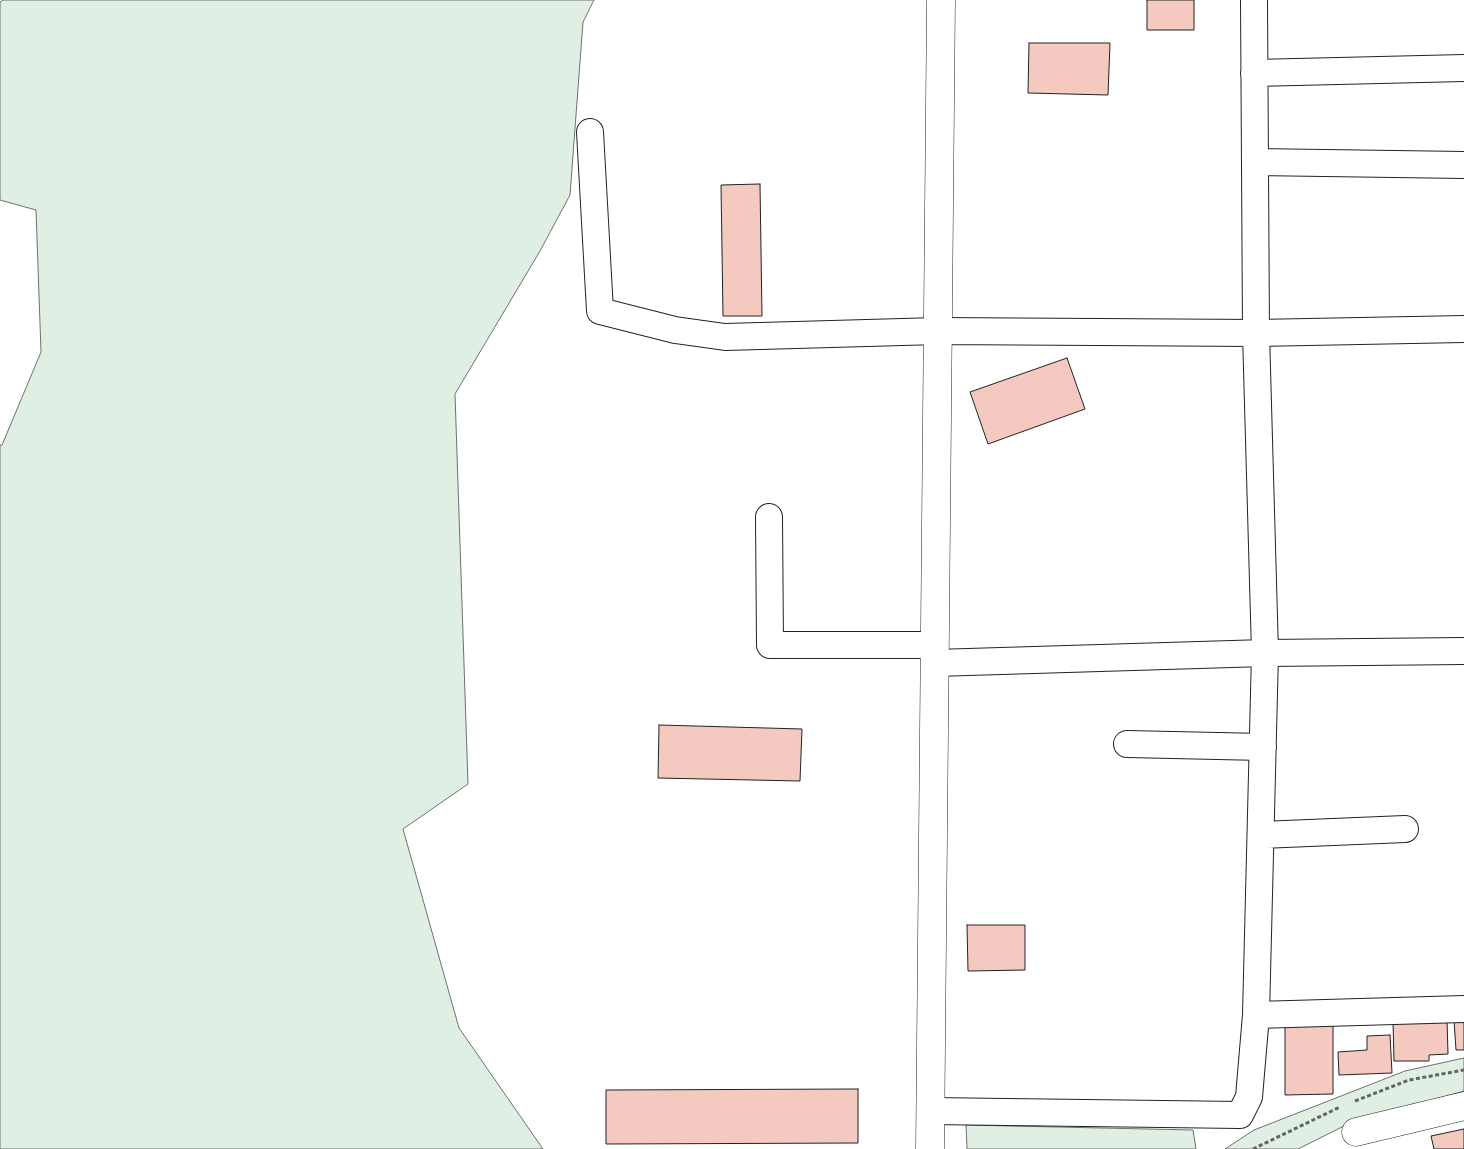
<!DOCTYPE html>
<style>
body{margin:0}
canvas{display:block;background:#fff}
</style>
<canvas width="1464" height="1149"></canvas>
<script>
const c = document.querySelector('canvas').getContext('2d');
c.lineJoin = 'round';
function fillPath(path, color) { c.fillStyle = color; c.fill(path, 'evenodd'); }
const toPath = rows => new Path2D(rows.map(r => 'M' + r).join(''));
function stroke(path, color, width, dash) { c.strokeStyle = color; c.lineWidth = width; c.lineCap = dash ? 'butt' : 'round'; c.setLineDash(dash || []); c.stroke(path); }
const green = toPath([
 [3,0,594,0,583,22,570,195,540,251,455,394,468,784,403,829,459,1028,543,1149,0,1149,0,445,2,445,41,352,36,210,0,200,0,2,3,0],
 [1464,1058,1464,1091,1346,1125,1298,1149,1225,1149,1254,1130,1405,1071,1464,1058],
 [966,1125,1193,1130,1196,1149,967,1149,966,1125]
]);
fillPath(green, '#e0efe3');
stroke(green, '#6f6f6f', 1);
const building = toPath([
 [1147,0,1194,0,1194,30,1147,30,1147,0],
 [1029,43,1110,43,1108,95,1028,93,1029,43],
 [760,184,762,316,723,316,721,185,760,184],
 [1067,358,1085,409,988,444,970,392,1067,358],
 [659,725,802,729,800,781,658,778,659,725],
 [967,925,1025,925,1025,970,968,971,967,925],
 [1464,1019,1464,1050,1456,1050,1454,1020,1464,1019],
 [1447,1020,1448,1054,1429,1055,1429,1061,1394,1061,1393,1021,1447,1020],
 [1285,1025,1333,1025,1333,1094,1285,1095,1285,1025],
 [1390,1035,1392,1073,1339,1075,1338,1052,1367,1050,1367,1036,1390,1035],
 [858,1089,858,1143,606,1144,606,1090,858,1089],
 [1464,1129,1464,1149,1434,1149,1431,1136,1464,1129]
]);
fillPath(building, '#f3c9c0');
stroke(building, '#222', 1);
const minor = toPath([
 [1254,73,1464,68],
 [590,132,600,311,675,330,725,337,938,331,1256,333,1464,329],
 [1255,162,1464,165],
 [769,517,770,645,935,645],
 [935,663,1265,653,1464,651],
 [1127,744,1263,747],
 [1261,835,1405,829],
 [1256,1015,1464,1009],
 [930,1111,1240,1115,1249,1097,1256,1015,1265,653,1256,333,1254,0]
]);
const tertiary = toPath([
 [1356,1132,1464,1106],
 [930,1149,941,0]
]);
stroke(minor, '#222', 28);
stroke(tertiary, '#222', 29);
stroke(toPath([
 [1355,1101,1409,1080,1464,1070],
 [1253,1149,1340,1107]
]), '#646464', 3, [4, 2.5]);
stroke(minor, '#fff', 26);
stroke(tertiary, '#fff', 28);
</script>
